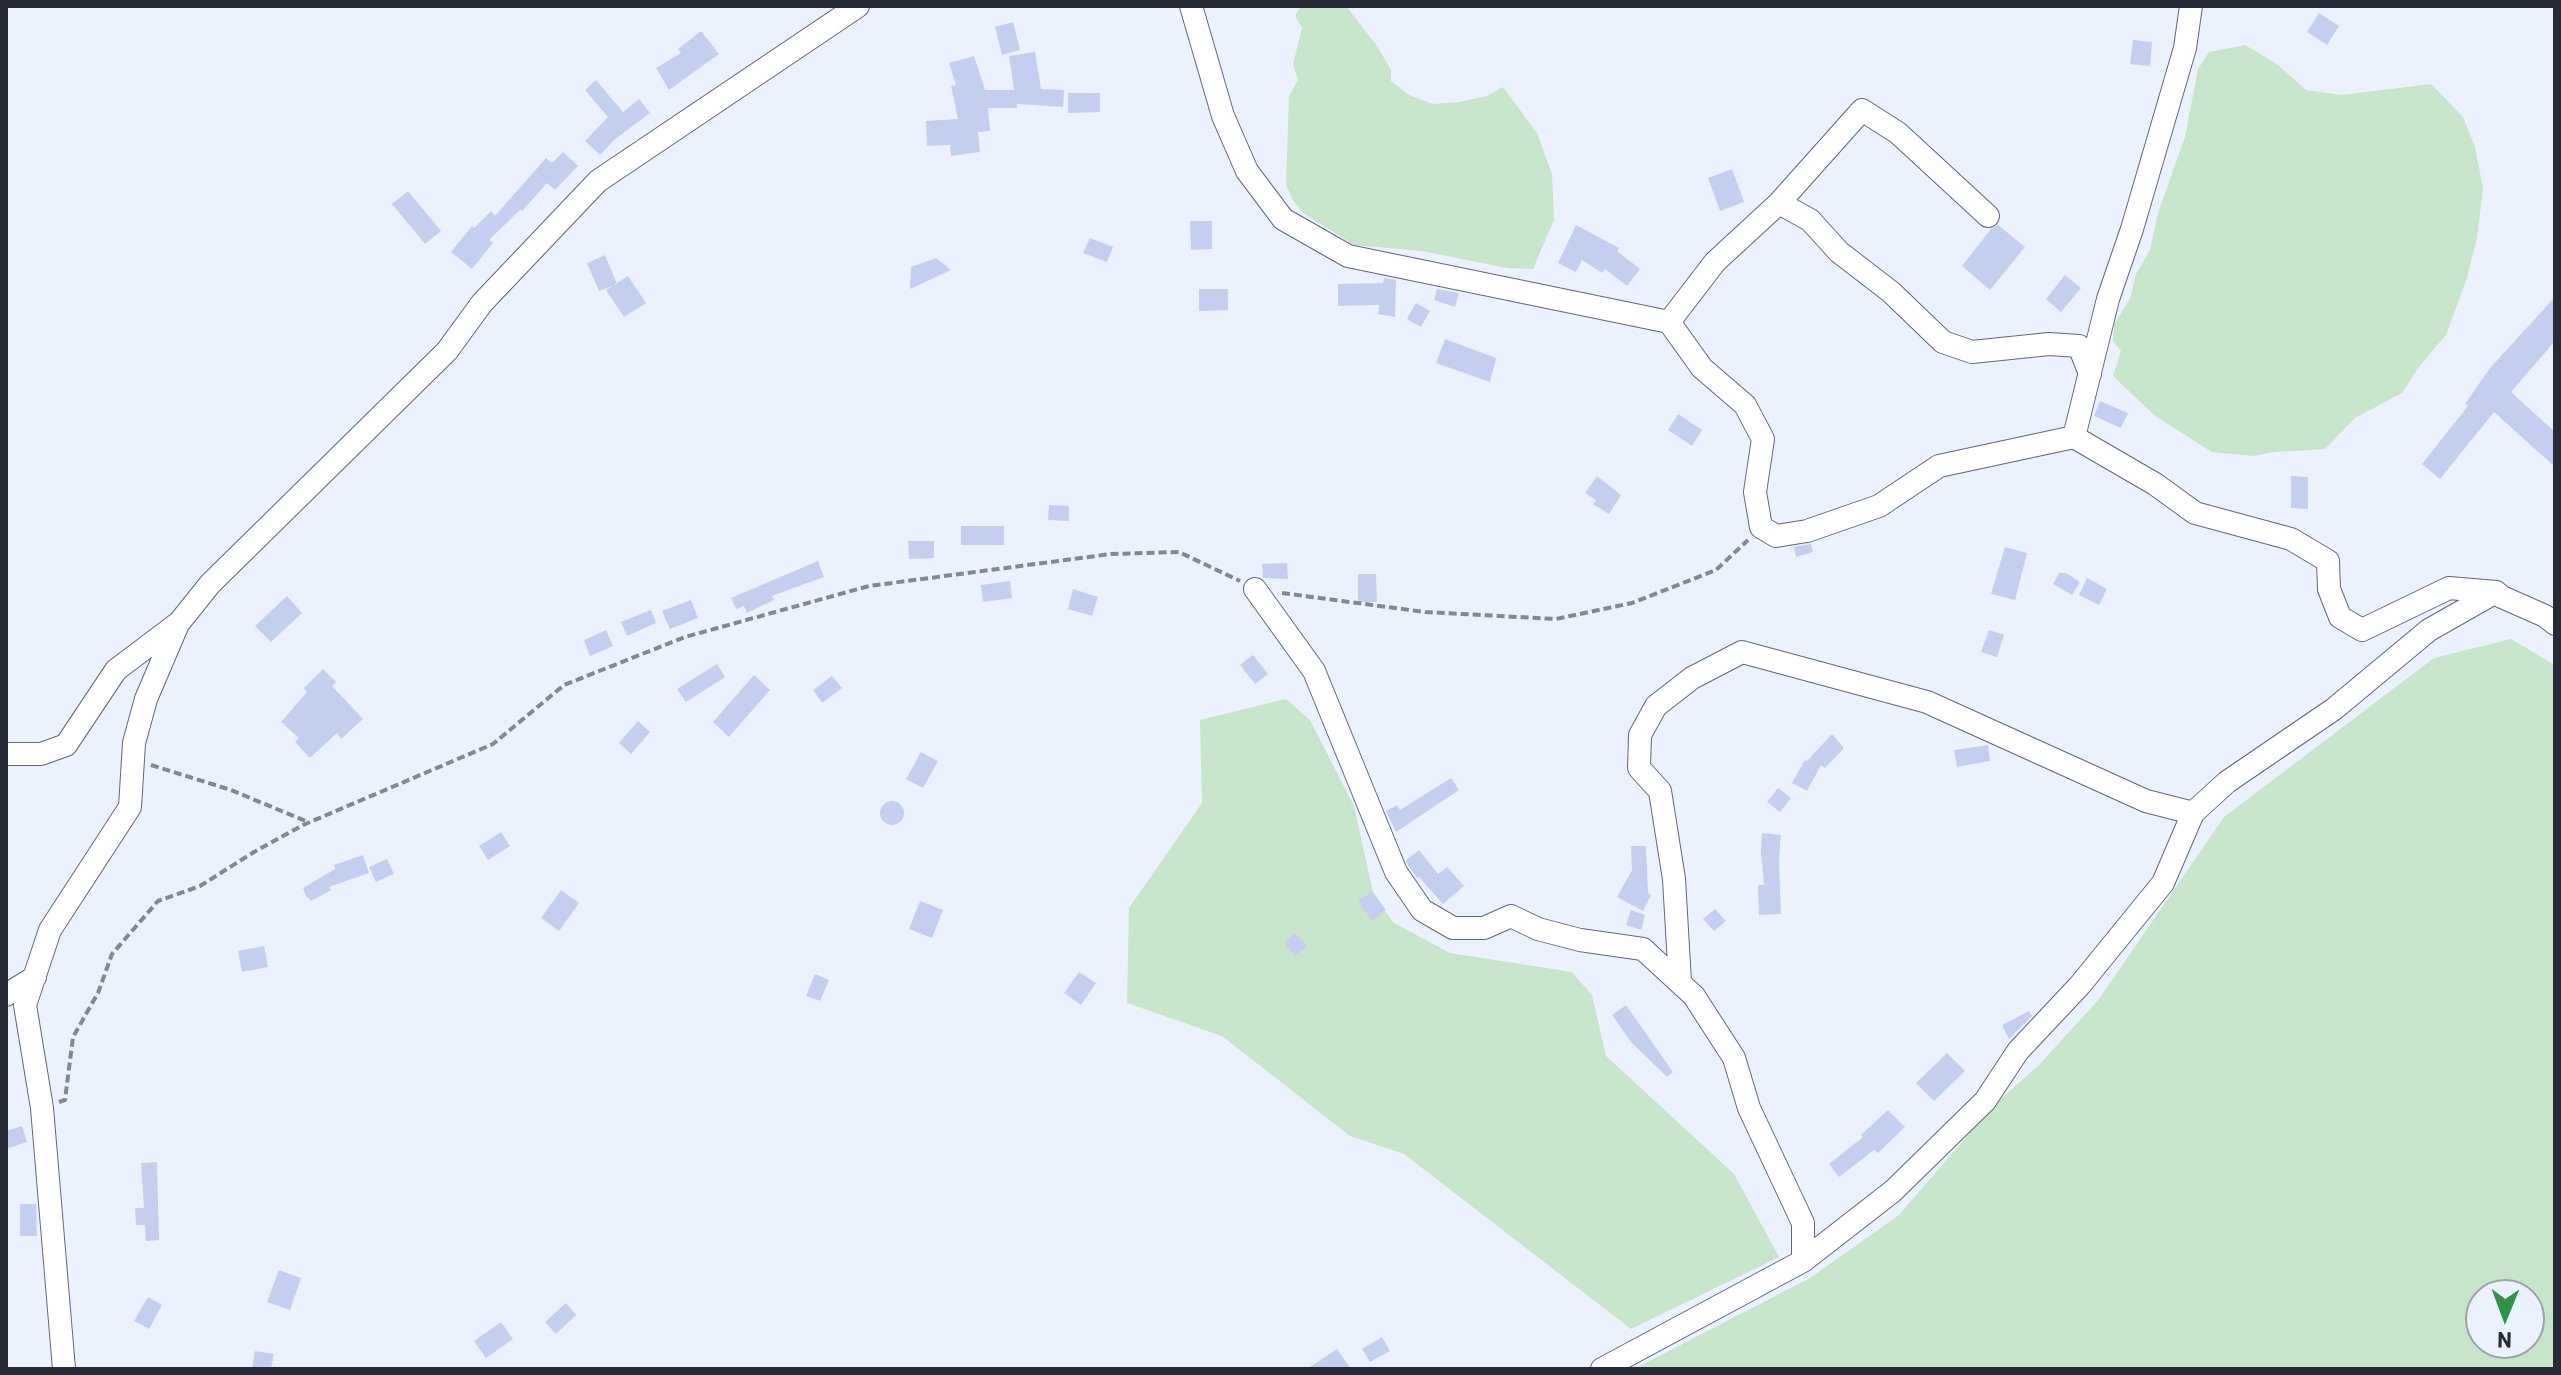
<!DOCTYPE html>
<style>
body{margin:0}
#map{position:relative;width:2561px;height:1375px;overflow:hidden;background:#ecf1fe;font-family:Barlow,sans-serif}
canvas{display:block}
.frame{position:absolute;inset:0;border:8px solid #272b37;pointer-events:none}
.north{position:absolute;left:2465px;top:1279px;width:80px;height:80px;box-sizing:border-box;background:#ecf1fe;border:2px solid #9da2ae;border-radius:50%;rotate:181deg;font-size:22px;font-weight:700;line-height:32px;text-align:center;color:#272b37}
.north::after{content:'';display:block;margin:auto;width:28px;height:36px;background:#309246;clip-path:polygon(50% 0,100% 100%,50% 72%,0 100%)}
</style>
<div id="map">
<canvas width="2561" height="1375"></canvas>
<div class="frame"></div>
<div class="north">N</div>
</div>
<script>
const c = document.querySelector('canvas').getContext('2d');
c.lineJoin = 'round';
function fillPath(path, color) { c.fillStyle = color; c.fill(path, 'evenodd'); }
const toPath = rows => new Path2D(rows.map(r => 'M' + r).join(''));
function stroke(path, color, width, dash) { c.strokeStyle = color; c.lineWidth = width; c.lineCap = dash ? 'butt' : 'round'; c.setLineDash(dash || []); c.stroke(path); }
fillPath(toPath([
 [1301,6,1346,6,1377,46,1391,70,1391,81,1409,95,1433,104,1459,102,1487,96,1503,87,1537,133,1552,174,1554,220,1533,269,1507,268,1422,251,1354,245,1303,213,1292,199,1286,184,1289,96,1298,80,1293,64,1302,28,1295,16],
 [2245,45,2277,64,2306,90,2342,95,2431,84,2463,117,2475,147,2483,188,2477,238,2467,278,2446,335,2418,368,2402,393,2355,418,2325,449,2274,452,2254,456,2212,452,2155,416,2113,376,2121,351,2113,341,2114,324,2130,299,2136,274,2150,250,2158,213,2185,137,2198,69,2209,52],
 [2511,639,2555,665,2555,1369,1634,1369,1810,1278,1899,1215,1994,1105,2039,1065,2099,999,2224,817,2434,658],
 [2481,1295,2529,1295,2529,1343,2481,1343],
 [1286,699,1310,720,1354,806,1374,897,1394,923,1450,953,1572,972,1592,995,1606,1056,1734,1174,1779,1257,1631,1329,1404,1154,1350,1136,1222,1036,1127,1003,1129,908,1202,803,1200,720]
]), '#c7e5ca');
fillPath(toPath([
 [2319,13,2339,26,2327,45,2307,32],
 [1013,22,1020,50,1002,55,995,27],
 [701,31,719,54,669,90,656,68,681,53,678,49],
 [2133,40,2152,42,2150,66,2130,64],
 [1035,52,1041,89,1064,90,1063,107,1017,104,1017,108,988,108,990,131,978,132,980,152,951,156,950,145,927,146,926,121,958,119,951,86,956,85,949,63,974,56,985,90,1014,90,1009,56],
 [596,80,623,112,639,99,650,113,614,140,600,155,585,141,608,117,585,90],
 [1068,93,1100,93,1100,112,1068,113],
 [563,152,578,166,555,190,547,183,522,211,520,210,489,240,493,243,472,269,451,252,472,226,474,228,491,211,495,216,546,158,552,163],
 [1732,169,1744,202,1720,211,1708,178],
 [408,191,441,231,425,244,392,204],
 [1190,221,1212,221,1212,249,1191,250],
 [1576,225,1619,248,1617,251,1640,269,1627,286,1605,269,1602,273,1582,260,1576,272,1558,263],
 [1998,225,2025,247,1990,290,1962,266,1991,229],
 [1090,238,1113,247,1107,262,1083,253],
 [605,255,617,284,599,291,587,263],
 [936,258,951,270,910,289,911,267],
 [2065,275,2081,288,2061,312,2046,299],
 [628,276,646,303,624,317,606,290],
 [1384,278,1396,280,1395,317,1378,314,1379,305,1338,306,1338,284,1383,283],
 [1199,289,1228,289,1228,310,1199,311],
 [1437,289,1459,293,1455,307,1434,300],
 [2555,297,2555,341,2511,392,2555,432,2555,467,2494,412,2440,479,2422,464,2468,406,2465,404,2490,368],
 [1416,303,1430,311,1421,327,1407,319],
 [1445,339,1496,358,1490,382,1436,363],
 [2100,401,2128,413,2121,428,2094,416],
 [1678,414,1702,430,1692,446,1668,430],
 [1597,476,1621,495,1609,514,1593,504,1596,500,1585,493],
 [2291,476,2308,477,2308,509,2291,508],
 [1049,505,1069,506,1069,521,1048,520],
 [961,526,1004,526,1004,545,961,545],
 [908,541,934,541,934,558,909,559],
 [1811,544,1813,552,1796,557,1794,547],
 [2005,547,2027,553,2015,600,1991,594],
 [818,561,824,577,772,596,774,600,747,613,744,606,736,609,731,598],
 [1287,563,1288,579,1263,578,1262,564],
 [2059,573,2066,573,2080,582,2072,595,2053,584],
 [1358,574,1376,574,1377,602,1358,602],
 [2087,578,2107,589,2099,605,2079,595],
 [1010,581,1012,598,983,602,981,585],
 [1073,589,1098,597,1092,616,1068,609],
 [287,596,302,613,271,642,255,626],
 [691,600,698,618,670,629,662,611],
 [651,610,656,623,627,636,621,622],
 [606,630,613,646,590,656,584,640],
 [1989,630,2004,635,1997,657,1981,652],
 [1253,655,1268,674,1255,684,1240,665],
 [717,664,725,677,686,702,677,689],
 [323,669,336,682,332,686,363,719,341,739,337,733,310,758,295,742,299,738,281,722,307,692,304,688],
 [754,675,770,690,729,737,713,722],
 [832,676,842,688,822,703,813,690],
 [638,721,650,732,631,754,619,743],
 [1832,734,1844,748,1825,768,1821,765,1807,791,1792,783,1805,760,1807,761],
 [1988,745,1990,761,1957,767,1954,750],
 [921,752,938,761,923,788,906,779],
 [1451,778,1459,790,1396,832,1386,811,1397,805,1400,810],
 [1778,788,1791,798,1780,812,1767,802],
 '880 813a12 12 0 1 1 24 0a12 12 0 1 1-24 0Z',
 [501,832,510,846,488,860,479,846],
 [1762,833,1781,835,1779,860,1781,914,1759,915,1758,885,1764,885,1761,851],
 [1631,846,1646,846,1648,893,1651,895,1643,911,1617,897,1632,870],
 [1419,850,1438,874,1447,867,1464,886,1443,904,1419,877,1417,878,1408,865,1406,860],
 [363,855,369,873,329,887,331,890,311,901,306,896,303,888,335,869,334,865],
 [387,859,394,874,376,882,369,867],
 [561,890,579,903,559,931,541,918],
 [1372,891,1386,910,1372,921,1358,901],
 [920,901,943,910,932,938,909,929],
 [1715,909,1726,921,1714,931,1703,919],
 [1631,910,1645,915,1641,930,1626,925],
 [1295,933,1307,946,1295,956,1284,943],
 [264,946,268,967,242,972,238,951],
 [1079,972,1096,983,1081,1005,1064,993],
 [815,974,829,980,820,1001,806,996],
 [1626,1005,1673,1072,1667,1077,1631,1042,1612,1015],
 [2029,1011,2032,1016,2009,1039,2002,1025],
 [1947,1053,1965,1071,1934,1101,1916,1083],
 [1888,1110,1905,1127,1878,1153,1874,1150,1839,1177,1829,1164,1863,1137,1861,1135],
 [22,1126,27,1142,6,1149,6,1131],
 [157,1162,159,1240,146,1241,145,1225,136,1225,135,1208,144,1208,141,1163],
 [20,1204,36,1204,37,1236,20,1236],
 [279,1270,301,1278,290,1310,267,1302],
 [148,1297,162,1305,149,1329,134,1321],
 [566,1303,576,1315,556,1334,545,1322],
 [501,1322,513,1339,486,1358,474,1341],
 [1382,1337,1390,1351,1370,1362,1362,1349],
 [1337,1349,1351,1369,1307,1369],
 [255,1351,274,1354,271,1369,252,1369]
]), '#c4cfef');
const minor = toPath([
 [1191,6,1223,116,1247,171,1283,219,1348,256,1669,322,1702,368,1745,405,1763,439,1755,492,1761,527,1776,536,1807,531,1879,506,1939,466,2074,437,2155,484,2195,513,2291,539,2328,561,2329,589,2340,617,2362,630,2449,588,2496,592],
 [1779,203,1810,220,1839,252,1891,292,1943,342,1972,352,2049,344,2079,346,2090,374],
 [1669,322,1715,262,1779,203,1862,110,1898,133,1988,216],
 [2074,437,2108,299,2132,229,2185,48,2191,6],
 [1255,589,1314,671,1396,872,1422,910,1453,928,1484,928,1511,916,1538,929,1580,940,1643,949,1694,996,1734,1058,1749,1108,1803,1223,1803,1261],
 [6,754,41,754,66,745,116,670,177,624],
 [1680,982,1674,879,1660,791,1639,768,1640,735,1656,706,1692,678,1742,652,1927,702,2146,801,2193,813],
 [6,995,35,977],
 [64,1369,42,1108,25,1005,50,930,130,807,134,743,146,699,178,624,210,584,447,351,482,303,598,181,858,6],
 [1602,1369,1803,1261,1893,1191,1985,1101,2018,1051,2080,985,2163,883,2193,813,2227,782,2334,709,2429,630,2496,592,2502,597,2545,616,2555,624]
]);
stroke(minor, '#5d6783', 24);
stroke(toPath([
 [1282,593,1425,612,1556,619,1632,603,1716,570,1748,540],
 [151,765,231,790,308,822],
 [59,1102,65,1100,73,1037,98,993,112,954,158,901,200,886,254,852,303,825,493,744,564,685,685,637,869,586,1111,554,1179,552,1240,581]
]), '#828793', 4, [8, 4]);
stroke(minor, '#fff', 22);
</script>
